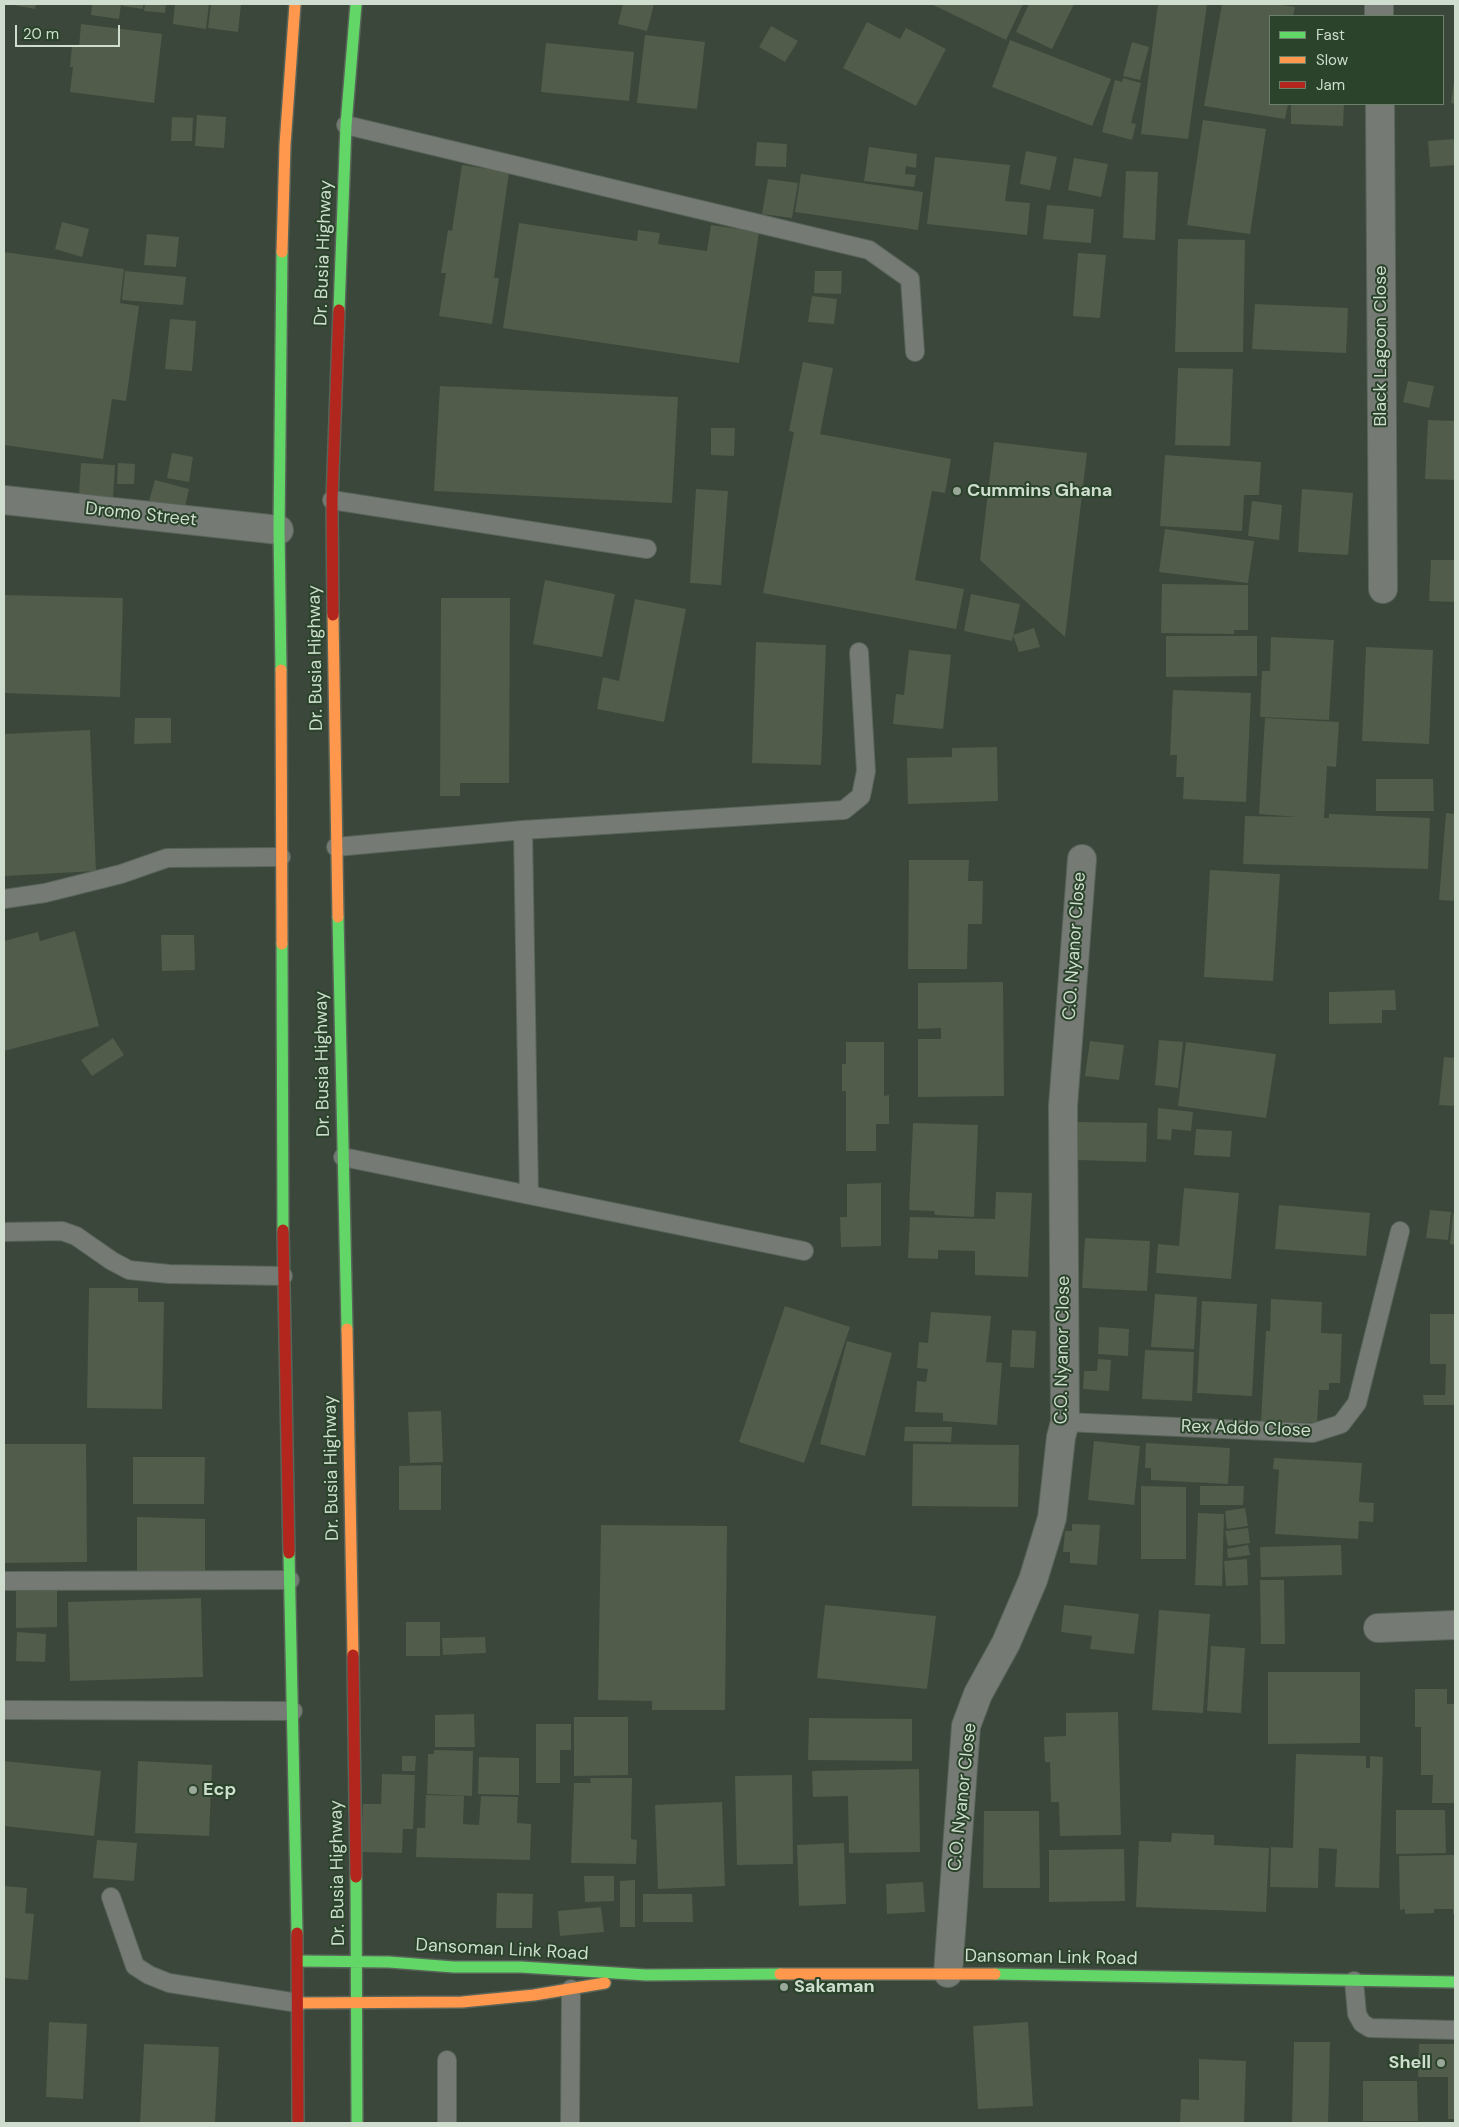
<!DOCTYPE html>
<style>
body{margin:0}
#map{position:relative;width:1459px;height:2127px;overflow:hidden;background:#3a473a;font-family:"DM Sans",sans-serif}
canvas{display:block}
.frame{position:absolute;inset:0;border:5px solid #ceddce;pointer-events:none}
.legend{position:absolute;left:1269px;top:15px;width:175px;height:90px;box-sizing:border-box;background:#2a432a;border:1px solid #6c816c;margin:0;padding:6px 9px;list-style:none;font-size:15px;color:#ceddce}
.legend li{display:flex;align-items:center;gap:10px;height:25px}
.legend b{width:25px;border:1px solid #6c816c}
.scale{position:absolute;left:15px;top:25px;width:105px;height:22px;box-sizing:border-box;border:2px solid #ceddce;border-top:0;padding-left:6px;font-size:15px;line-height:18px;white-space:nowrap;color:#ceddce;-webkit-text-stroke:4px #2a432a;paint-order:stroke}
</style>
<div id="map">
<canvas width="1459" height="2127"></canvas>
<div class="frame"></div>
<ul class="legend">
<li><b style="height:6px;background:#63d668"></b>Fast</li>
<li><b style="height:6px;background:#ff974d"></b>Slow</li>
<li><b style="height:6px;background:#b3261e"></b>Jam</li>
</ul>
<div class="scale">20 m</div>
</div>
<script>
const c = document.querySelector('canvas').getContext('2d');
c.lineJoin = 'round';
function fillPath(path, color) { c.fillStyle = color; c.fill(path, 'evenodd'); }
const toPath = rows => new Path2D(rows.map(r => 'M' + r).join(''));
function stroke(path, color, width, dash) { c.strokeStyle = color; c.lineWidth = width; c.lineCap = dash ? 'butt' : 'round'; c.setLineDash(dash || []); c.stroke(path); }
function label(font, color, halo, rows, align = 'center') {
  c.font = font + ' "DM Sans",sans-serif'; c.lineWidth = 4; c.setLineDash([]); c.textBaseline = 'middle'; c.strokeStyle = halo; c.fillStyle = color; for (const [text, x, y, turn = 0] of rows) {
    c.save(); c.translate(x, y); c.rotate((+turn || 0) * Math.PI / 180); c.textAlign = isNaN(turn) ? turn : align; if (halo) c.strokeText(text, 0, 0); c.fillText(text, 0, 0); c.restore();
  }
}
fillPath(toPath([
 [8,4,36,4,35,9],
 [92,4,121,4,119,19,91,15],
 [122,4,143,4,143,9,122,6],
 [145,4,166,4,165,13,144,11],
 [175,4,209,4,206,29,173,24],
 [211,4,241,4,238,32,208,28],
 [623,4,654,4,647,31,618,24],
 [931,4,1023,4,1006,40],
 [1029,4,1074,4,1052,49,1016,32],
 [1158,4,1207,4,1188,139,1141,134],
 [1222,4,1277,4,1295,7,1293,16,1270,16,1270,104,1288,104,1285,119,1204,106],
 [867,22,900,39,906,28,946,49,916,106,843,68],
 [81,24,162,34,154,103,70,92,73,67,70,67,72,46,79,47],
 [771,26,798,41,785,62,759,47],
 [645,35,705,42,697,109,637,103],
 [1010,40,1111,79,1092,126,992,87],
 [1132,42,1149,47,1140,80,1123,76],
 [546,43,634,52,629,101,541,92],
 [1123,78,1141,83,1131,123,1136,124,1132,140,1102,132,1115,80,1122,82],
 [1454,81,1455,81,1455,104,1451,103],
 [1291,104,1344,104,1343,126,1291,124],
 [197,115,226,117,224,148,195,146],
 [172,117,193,118,192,141,171,141],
 [1203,120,1266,129,1250,234,1187,225],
 [1455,139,1455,165,1430,167,1428,141],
 [757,142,787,144,786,167,755,166],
 [869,147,917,154,916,168,906,166,905,174,916,175,914,187,864,181],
 [1026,151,1057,157,1050,190,1020,184],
 [935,157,1010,165,1005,201,1030,203,1027,235,927,224],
 [1074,158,1108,164,1101,197,1068,190],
 [462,165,509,172,494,278,499,278,492,324,439,316,446,273,441,273,448,230,452,231],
 [1126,171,1158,172,1155,240,1123,238],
 [801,174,923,192,918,230,795,212],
 [768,179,798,183,792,218,762,214],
 [1047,205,1094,209,1091,243,1043,239],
 [62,222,89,229,82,257,55,249],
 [519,223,637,241,638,230,660,233,658,244,707,251,711,225,759,232,739,363,503,328],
 [147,234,179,237,176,267,144,265],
 [1178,239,1245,240,1243,352,1175,352],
 [4,252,124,269,120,303,139,306,126,401,112,399,103,459,4,445],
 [1078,253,1106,255,1100,318,1073,316],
 [125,271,186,277,183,305,122,300],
 [815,271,842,271,841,294,814,293],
 [812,296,837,299,834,324,808,322],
 [1255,304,1348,308,1346,353,1252,349],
 [170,319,196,321,192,371,165,369],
 [803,362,833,368,820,434,951,459,945,493,932,491,915,580,964,589,956,629,763,593,794,432,789,431],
 [1178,368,1233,369,1230,446,1175,445],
 [1408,381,1434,386,1429,408,1403,402],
 [440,386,678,397,672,503,434,491],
 [1428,420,1455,421,1455,480,1425,479],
 [711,428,735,428,734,456,711,455],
 [994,442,1087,453,1065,637,980,560],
 [172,453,193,457,189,482,167,478],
 [1165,455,1261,462,1259,495,1244,495,1242,531,1160,526],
 [81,463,115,465,113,497,79,495],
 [118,463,135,464,134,484,117,484],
 [155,480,189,489,183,514,148,504],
 [696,489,728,491,721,585,690,583],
 [1302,489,1353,493,1348,555,1298,552],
 [1252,501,1282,505,1279,540,1248,536],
 [1165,529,1254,541,1248,583,1159,572],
 [1431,560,1455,560,1455,602,1429,601],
 [545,580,615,594,602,657,533,644],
 [1162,584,1248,585,1248,630,1234,630,1234,634,1161,633],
 [971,594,1020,604,1012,641,964,631],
 [4,595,123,598,120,697,4,693],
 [441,598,510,598,509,783,460,783,460,796,440,796],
 [635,599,686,609,664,722,597,709,603,677,619,681],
 [1034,628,1040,647,1019,652,1013,635],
 [1166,636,1257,636,1257,676,1166,677],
 [1271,637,1334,640,1329,720,1260,717,1262,671,1270,671],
 [756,642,826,645,821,765,752,763],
 [1366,647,1433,650,1429,744,1362,741],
 [909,650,951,655,943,729,893,724,896,694,904,695],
 [1173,690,1251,693,1246,802,1183,799,1184,777,1176,777,1177,755,1170,755],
 [135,718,171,718,171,743,134,744],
 [1265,718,1339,722,1336,767,1327,766,1324,818,1329,818,1329,814,1430,818,1428,869,1243,864,1245,816,1297,817,1259,814],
 [90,730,96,871,5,876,4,734],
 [997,747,998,801,908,804,907,758,952,757,952,748],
 [1376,779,1433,779,1434,811,1376,811],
 [1446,813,1455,814,1455,901,1439,900],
 [909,860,969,860,968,881,983,881,982,924,968,924,967,969,908,969],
 [1210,870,1280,874,1273,981,1204,977],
 [75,931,99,1026,4,1051,4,941,38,932,40,941],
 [161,935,194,935,195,970,162,971],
 [1003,982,1004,1096,918,1097,918,1039,941,1039,941,1028,918,1029,918,983],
 [1395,990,1396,1010,1382,1010,1382,1023,1329,1024,1329,992],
 [113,1038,124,1055,92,1076,81,1060],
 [1159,1040,1183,1042,1178,1088,1155,1085],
 [1090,1041,1124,1045,1119,1080,1085,1076],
 [846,1042,884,1042,884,1096,889,1095,889,1124,876,1124,876,1151,846,1151,846,1091,842,1091,842,1064,846,1064],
 [1186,1042,1276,1054,1266,1118,1178,1106],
 [1444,1057,1455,1058,1455,1106,1439,1105],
 [1158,1108,1193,1112,1191,1131,1172,1129,1171,1140,1157,1139],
 [1078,1122,1147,1123,1146,1162,1076,1160],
 [913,1123,978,1125,974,1217,935,1215,934,1211,909,1210],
 [1196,1129,1232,1131,1230,1157,1194,1155],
 [881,1183,881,1246,841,1247,840,1217,847,1217,847,1184],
 [1184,1188,1239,1193,1231,1279,1156,1273,1158,1244,1179,1246],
 [996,1192,1032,1193,1028,1277,975,1275,975,1251,938,1250,938,1259,908,1258,910,1217,995,1219],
 [1279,1205,1370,1213,1366,1256,1275,1249],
 [1430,1210,1451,1212,1448,1240,1426,1238],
 [1453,1213,1455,1214,1455,1245,1450,1244],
 [1085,1238,1150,1241,1147,1291,1082,1288],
 [89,1288,138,1288,138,1302,164,1302,162,1409,87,1408],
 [1155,1294,1197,1297,1194,1349,1151,1347],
 [1271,1299,1322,1302,1321,1333,1342,1334,1340,1383,1329,1383,1329,1390,1319,1390,1317,1423,1261,1421,1266,1331,1270,1331],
 [1202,1301,1257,1304,1252,1396,1197,1393],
 [785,1306,850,1327,804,1463,739,1442],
 [931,1312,991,1316,986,1362,1002,1363,997,1425,943,1421,943,1413,915,1412,917,1381,926,1382,928,1369,917,1368,919,1342,928,1343],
 [1430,1314,1455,1314,1455,1405,1424,1405,1423,1395,1445,1395,1446,1364,1430,1364],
 [1099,1327,1129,1329,1128,1356,1098,1354],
 [1012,1330,1036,1331,1034,1368,1010,1367],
 [847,1341,892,1353,865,1456,820,1444],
 [1145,1350,1194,1352,1192,1401,1142,1399],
 [1098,1359,1111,1360,1109,1391,1083,1389,1084,1371,1097,1371],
 [441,1411,443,1462,410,1463,408,1412],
 [905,1427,952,1427,951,1442,904,1441],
 [1094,1441,1140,1446,1134,1505,1088,1500],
 [1146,1443,1230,1448,1228,1484,1151,1480,1151,1468,1145,1468],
 [4,1444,86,1444,87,1562,4,1563],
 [913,1444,1019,1445,1018,1507,912,1506],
 [133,1457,205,1457,204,1504,133,1504],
 [1274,1458,1362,1463,1359,1502,1374,1503,1373,1522,1359,1521,1358,1539,1275,1534,1279,1470,1273,1469],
 [441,1465,441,1510,399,1510,399,1466],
 [1141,1486,1186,1487,1186,1559,1141,1559],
 [1200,1486,1244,1486,1243,1505,1200,1505],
 [1245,1508,1248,1526,1227,1529,1225,1511],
 [1198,1513,1224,1514,1222,1586,1195,1585],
 [137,1517,205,1519,205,1575,137,1574],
 [1072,1524,1100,1525,1097,1565,1070,1563,1070,1552,1063,1552,1065,1531,1072,1531],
 [601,1525,727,1526,725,1710,652,1710,652,1701,598,1700],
 [1248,1528,1250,1543,1228,1546,1225,1531],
 [1248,1545,1250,1555,1228,1558,1227,1549],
 [1341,1545,1342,1575,1261,1577,1260,1547],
 [1247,1559,1248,1585,1226,1586,1224,1561],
 [1260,1580,1284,1580,1285,1644,1261,1644],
 [57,1588,57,1627,16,1628,16,1589],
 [201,1598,203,1677,70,1681,68,1602],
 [825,1605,936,1616,927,1689,817,1678],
 [1064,1605,1139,1614,1134,1654,1090,1649,1092,1636,1061,1632],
 [1159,1610,1210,1614,1203,1713,1152,1710],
 [406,1622,440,1622,440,1656,406,1656],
 [17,1632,46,1634,45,1662,16,1661],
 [485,1637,486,1653,443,1655,442,1638],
 [1211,1646,1245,1648,1241,1713,1207,1711],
 [1268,1672,1360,1672,1360,1743,1268,1744],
 [1415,1689,1447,1689,1447,1704,1455,1704,1455,1803,1432,1803,1433,1775,1421,1775,1421,1727,1415,1727],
 [1118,1712,1121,1835,1060,1836,1059,1802,1051,1802,1050,1762,1045,1762,1044,1737,1066,1736,1066,1713],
 [474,1714,475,1747,435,1747,435,1715],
 [574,1717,628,1717,628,1775,574,1776],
 [809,1718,912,1719,912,1761,808,1760],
 [536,1724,571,1724,571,1750,560,1750,560,1783,536,1783],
 [434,1750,473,1751,472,1796,427,1794,428,1754,434,1754],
 [1296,1754,1366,1756,1366,1768,1370,1768,1370,1756,1383,1757,1379,1888,1335,1887,1337,1849,1319,1848,1318,1888,1270,1887,1271,1847,1293,1848],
 [402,1756,416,1756,415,1771,402,1771],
 [479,1757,519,1758,519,1795,478,1794],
 [4,1761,101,1771,94,1836,4,1826],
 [138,1761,212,1765,209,1836,135,1833],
 [919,1769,920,1852,849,1853,848,1796,813,1797,812,1771],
 [382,1774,415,1775,413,1829,403,1829,402,1853,361,1852,363,1804,381,1804],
 [792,1775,793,1864,737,1865,735,1776],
 [590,1778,632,1778,631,1839,637,1840,636,1864,571,1863,574,1783,591,1783],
 [426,1795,464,1796,463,1824,479,1825,481,1796,518,1797,517,1823,531,1824,530,1860,416,1857,417,1828,425,1828],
 [722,1802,725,1886,658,1889,655,1805],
 [1396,1810,1445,1810,1446,1853,1396,1854],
 [984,1811,1039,1811,1040,1888,983,1888],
 [1172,1833,1214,1835,1214,1845,1269,1848,1266,1912,1136,1907,1139,1841,1171,1842],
 [97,1840,137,1843,134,1881,93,1878],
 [844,1843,846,1904,799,1906,797,1845],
 [1124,1849,1125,1901,1049,1902,1049,1850],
 [1455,1855,1455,1913,1453,1914,1453,1909,1434,1909,1434,1913,1405,1914,1405,1909,1400,1910,1399,1856],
 [584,1876,614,1876,614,1901,585,1902],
 [635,1880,635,1927,620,1927,620,1881],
 [923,1882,925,1912,887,1914,886,1884],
 [4,1886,27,1888,25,1913,34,1914,28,1980,4,1978],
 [497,1893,533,1894,532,1928,496,1928],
 [643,1894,692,1894,693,1922,643,1922],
 [601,1907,604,1932,560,1936,558,1911],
 [49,2022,87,2024,83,2099,46,2097],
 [1028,2022,1033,2106,978,2109,973,2026],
 [1294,2042,1330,2042,1328,2123,1292,2123],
 [144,2044,219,2047,215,2123,140,2123],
 [1419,2044,1455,2044,1455,2119,1448,2119,1448,2077,1418,2077],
 [1199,2059,1246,2061,1244,2123,1180,2123,1181,2099,1199,2100],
 [1363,2081,1417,2081,1418,2121,1363,2121]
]), '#515c4a');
const lane = toPath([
 [346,125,869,250,910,279,915,352],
 [332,500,647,549],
 [523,830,529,1195],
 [336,847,523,830,844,810,861,796,866,771,859,652],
 [4,899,45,893,121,874,167,858,281,857],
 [343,1157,804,1251],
 [4,1232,62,1231,76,1236,112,1261,129,1270,169,1274,283,1276],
 [1065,1422,1313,1433,1341,1424,1357,1403,1400,1231],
 [4,1581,290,1580],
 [4,1710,293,1711],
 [111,1897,135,1966,149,1975,169,1983,298,2003],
 [1354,1981,1357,2014,1362,2023,1370,2028,1455,2030],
 [447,2060,447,2123],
 [570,2123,571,1989]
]);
const street = toPath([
 [1379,4,1379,16],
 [1380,104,1383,589],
 [4,500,279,530],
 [1378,1628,1455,1625],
 [948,1973,966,1726,978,1694,1006,1643,1033,1580,1052,1518,1061,1437,1065,1422,1063,1106,1082,859]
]);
const fast = toPath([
 [339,310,346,125,356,4],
 [281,670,279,530,282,252],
 [338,917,347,1329],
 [282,944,283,1230],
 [289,1553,297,1933],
 [356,1877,357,2123],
 [298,1961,389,1962,454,1967,521,1967,646,1975,780,1974],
 [995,1974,1455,1982]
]);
const slow = toPath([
 [282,252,285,145,295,4],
 [333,615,338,917],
 [281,670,282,944],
 [347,1329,353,1655],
 [780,1974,995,1974],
 [298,2003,462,2002,534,1995,605,1983]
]);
const jam = toPath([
 [333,615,332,500,339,310],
 [283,1230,289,1553],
 [353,1655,356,1877],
 [297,1933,298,2123]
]);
stroke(lane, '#586458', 20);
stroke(street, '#586458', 30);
stroke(fast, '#586458', 14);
stroke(slow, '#586458', 14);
stroke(jam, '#586458', 14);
stroke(lane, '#757a75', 18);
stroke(street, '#757a75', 28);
stroke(fast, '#63d668', 11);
stroke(slow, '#ff974d', 11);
stroke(jam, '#b3261e', 11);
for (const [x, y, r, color] of [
 [957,491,5,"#9aa89a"],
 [193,1790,5,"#9aa89a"],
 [784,1987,5,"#9aa89a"],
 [1441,2063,5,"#9aa89a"]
]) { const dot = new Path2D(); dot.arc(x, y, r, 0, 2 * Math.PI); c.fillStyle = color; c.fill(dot); stroke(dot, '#2a432a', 2); }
label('18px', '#ceddce', '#2a432a', [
 ["Dr. Busia Highway",324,253,-88],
 ["Black Lagoon Close",1381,346,-90],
 ["Dromo Street",141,515,6],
 ["Dr. Busia Highway",316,658,-91],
 ["C.O. Nyanor Close",1075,946,-86],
 ["Dr. Busia Highway",323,1064,-91],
 ["C.O. Nyanor Close",1063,1350,-89],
 ["Rex Addo Close",1246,1429,2],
 ["Dr. Busia Highway",332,1468,-91],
 ["C.O. Nyanor Close",963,1797,-84],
 ["Dr. Busia Highway",338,1873,-91],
 ["Dansoman Link Road",502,1950,3],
 ["Dansoman Link Road",1051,1958,1]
]);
label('bold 18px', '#ceddce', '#2a432a', [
 ["Cummins Ghana",967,491],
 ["Ecp",203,1790],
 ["Sakaman",794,1987],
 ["Shell",1431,2063,"right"]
], 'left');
</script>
